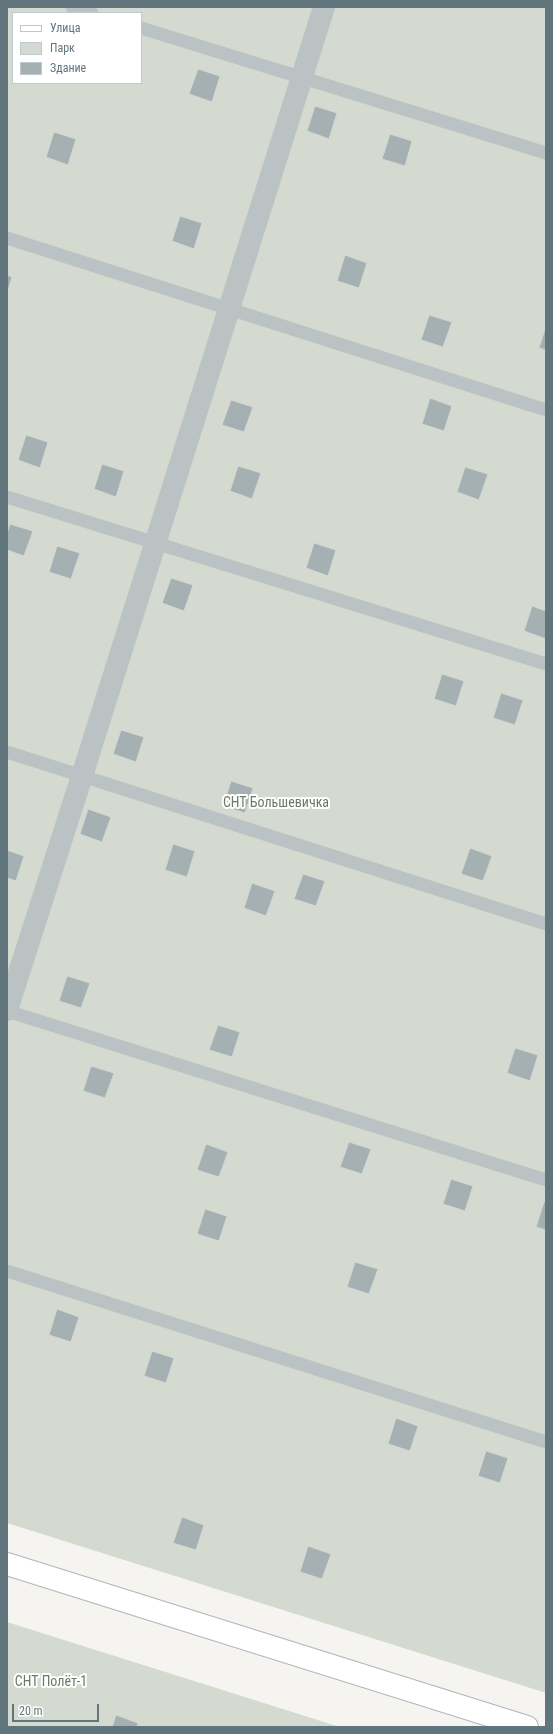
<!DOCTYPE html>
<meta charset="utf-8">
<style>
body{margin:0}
#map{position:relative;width:553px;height:1734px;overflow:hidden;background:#f5f4f1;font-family:"Roboto Condensed",sans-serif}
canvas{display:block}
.frame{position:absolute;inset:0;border:8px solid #60767c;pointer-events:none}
.legend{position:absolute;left:12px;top:12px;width:130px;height:72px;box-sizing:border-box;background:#fff;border:1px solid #bfc8cb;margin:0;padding:5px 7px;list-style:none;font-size:12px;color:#60767c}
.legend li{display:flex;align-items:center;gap:8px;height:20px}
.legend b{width:20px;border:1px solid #bfc8cb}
.scale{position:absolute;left:12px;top:1704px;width:87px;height:18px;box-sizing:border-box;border:2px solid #60767c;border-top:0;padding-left:5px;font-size:12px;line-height:14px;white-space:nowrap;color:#60767c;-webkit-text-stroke:3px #fff;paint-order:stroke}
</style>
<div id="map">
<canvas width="553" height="1734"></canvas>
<div class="frame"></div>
<ul class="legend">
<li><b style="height:5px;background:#fff"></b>Улица</li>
<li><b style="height:11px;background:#d5dad0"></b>Парк</li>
<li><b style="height:11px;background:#a4b0b2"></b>Здание</li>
</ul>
<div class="scale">20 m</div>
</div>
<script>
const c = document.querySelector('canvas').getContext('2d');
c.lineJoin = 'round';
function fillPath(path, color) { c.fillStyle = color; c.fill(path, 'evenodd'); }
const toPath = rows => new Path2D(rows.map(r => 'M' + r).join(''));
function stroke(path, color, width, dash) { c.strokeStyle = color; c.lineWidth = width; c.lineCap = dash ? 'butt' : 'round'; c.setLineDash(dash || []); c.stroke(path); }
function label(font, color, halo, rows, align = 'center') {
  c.font = font + ' "Roboto Condensed",sans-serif'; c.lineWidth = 4; c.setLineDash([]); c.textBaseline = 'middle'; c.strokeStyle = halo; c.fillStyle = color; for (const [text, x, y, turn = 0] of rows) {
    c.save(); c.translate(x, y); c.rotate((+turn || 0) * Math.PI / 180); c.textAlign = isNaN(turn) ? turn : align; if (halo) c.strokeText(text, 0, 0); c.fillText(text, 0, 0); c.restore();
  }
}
fillPath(toPath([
 [7,7,546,7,546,1693,7,1523],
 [13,13,141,13,141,83,13,83],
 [7,1622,340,1727,7,1727]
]), '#d5dad0');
const building = toPath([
 [198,69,220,76,212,102,189,94,198,69],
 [315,106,337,113,329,139,307,131,315,106],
 [54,132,76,139,68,165,46,157,54,132],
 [390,134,412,141,405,166,382,159,390,134],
 [180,216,202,223,194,249,172,241,180,216],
 [345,255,367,263,359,288,337,281,345,255],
 [7,275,12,277,7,294,7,275],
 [429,315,452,322,443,347,421,340,429,315],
 [546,326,546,350,539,348,546,326],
 [430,398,452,406,444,431,422,424,430,398],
 [231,400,253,407,244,432,222,425,231,400],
 [26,435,48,442,40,468,18,460,26,435],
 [102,464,124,471,116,497,94,489,102,464],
 [238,466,261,473,252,499,230,491,238,466],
 [465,467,488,474,479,500,457,492,465,467],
 [10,524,33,531,24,556,7,550,7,533,10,524],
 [314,543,336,550,328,576,306,568,314,543],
 [57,546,80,553,71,579,49,572,57,546],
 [171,578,193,585,184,611,162,603,171,578],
 [532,606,546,611,546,639,524,631,532,606],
 [442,674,464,681,456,706,434,699,442,674],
 [501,693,523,700,515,725,493,718,501,693],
 [121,730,144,737,136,762,113,754,121,730],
 [231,781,253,788,245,813,223,806,231,781],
 [88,809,111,817,102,842,80,834,88,809],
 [173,844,195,851,187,877,165,870,173,844],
 [470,848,492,856,483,881,461,874,470,848],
 [7,850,24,856,16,881,7,878,7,850],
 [303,874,325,881,316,906,294,899,303,874],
 [252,883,275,891,266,916,244,908,252,883],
 [67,976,90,983,81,1008,59,1001,67,976],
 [218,1025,240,1032,232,1057,209,1050,218,1025],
 [515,1048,538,1055,530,1081,507,1073,515,1048],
 [91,1066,114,1073,105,1098,83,1091,91,1066],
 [349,1142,371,1149,362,1174,340,1167,349,1142],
 [206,1144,228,1152,219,1177,197,1170,206,1144],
 [451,1179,473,1186,465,1211,443,1204,451,1179],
 [544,1202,546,1202,546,1230,536,1227,544,1202],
 [205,1209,227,1216,219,1241,197,1234,205,1209],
 [355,1262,378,1269,369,1294,347,1287,355,1262],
 [57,1309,79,1317,71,1342,49,1335,57,1309],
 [152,1351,174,1358,166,1383,144,1376,152,1351],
 [396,1418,418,1426,410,1451,388,1444,396,1418],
 [486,1451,508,1458,500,1483,478,1476,486,1451],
 [182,1517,204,1525,196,1550,173,1543,182,1517],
 [308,1546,331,1554,322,1579,300,1572,308,1546],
 [116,1715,138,1723,137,1727,112,1727,116,1715]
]);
fillPath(building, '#a4b0b2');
stroke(building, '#d6d5d4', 1);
const secondary = toPath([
 [7,1564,527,1727]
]);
stroke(secondary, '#aeb6b8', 24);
stroke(toPath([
 [72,7,92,13],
 [141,28,546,153],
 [7,238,546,410],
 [7,497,546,664],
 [7,752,546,924],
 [7,1011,546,1180],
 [7,1271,546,1442]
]), '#bbc2c4', 13);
stroke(toPath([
 [7,1010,82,776,324,7]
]), '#bbc2c4', 22);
stroke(secondary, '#fff', 22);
label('14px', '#6c7963', '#fff', [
 ["СНТ Большевичка",276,803],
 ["СНТ Полёт-1",51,1682]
]);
</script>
